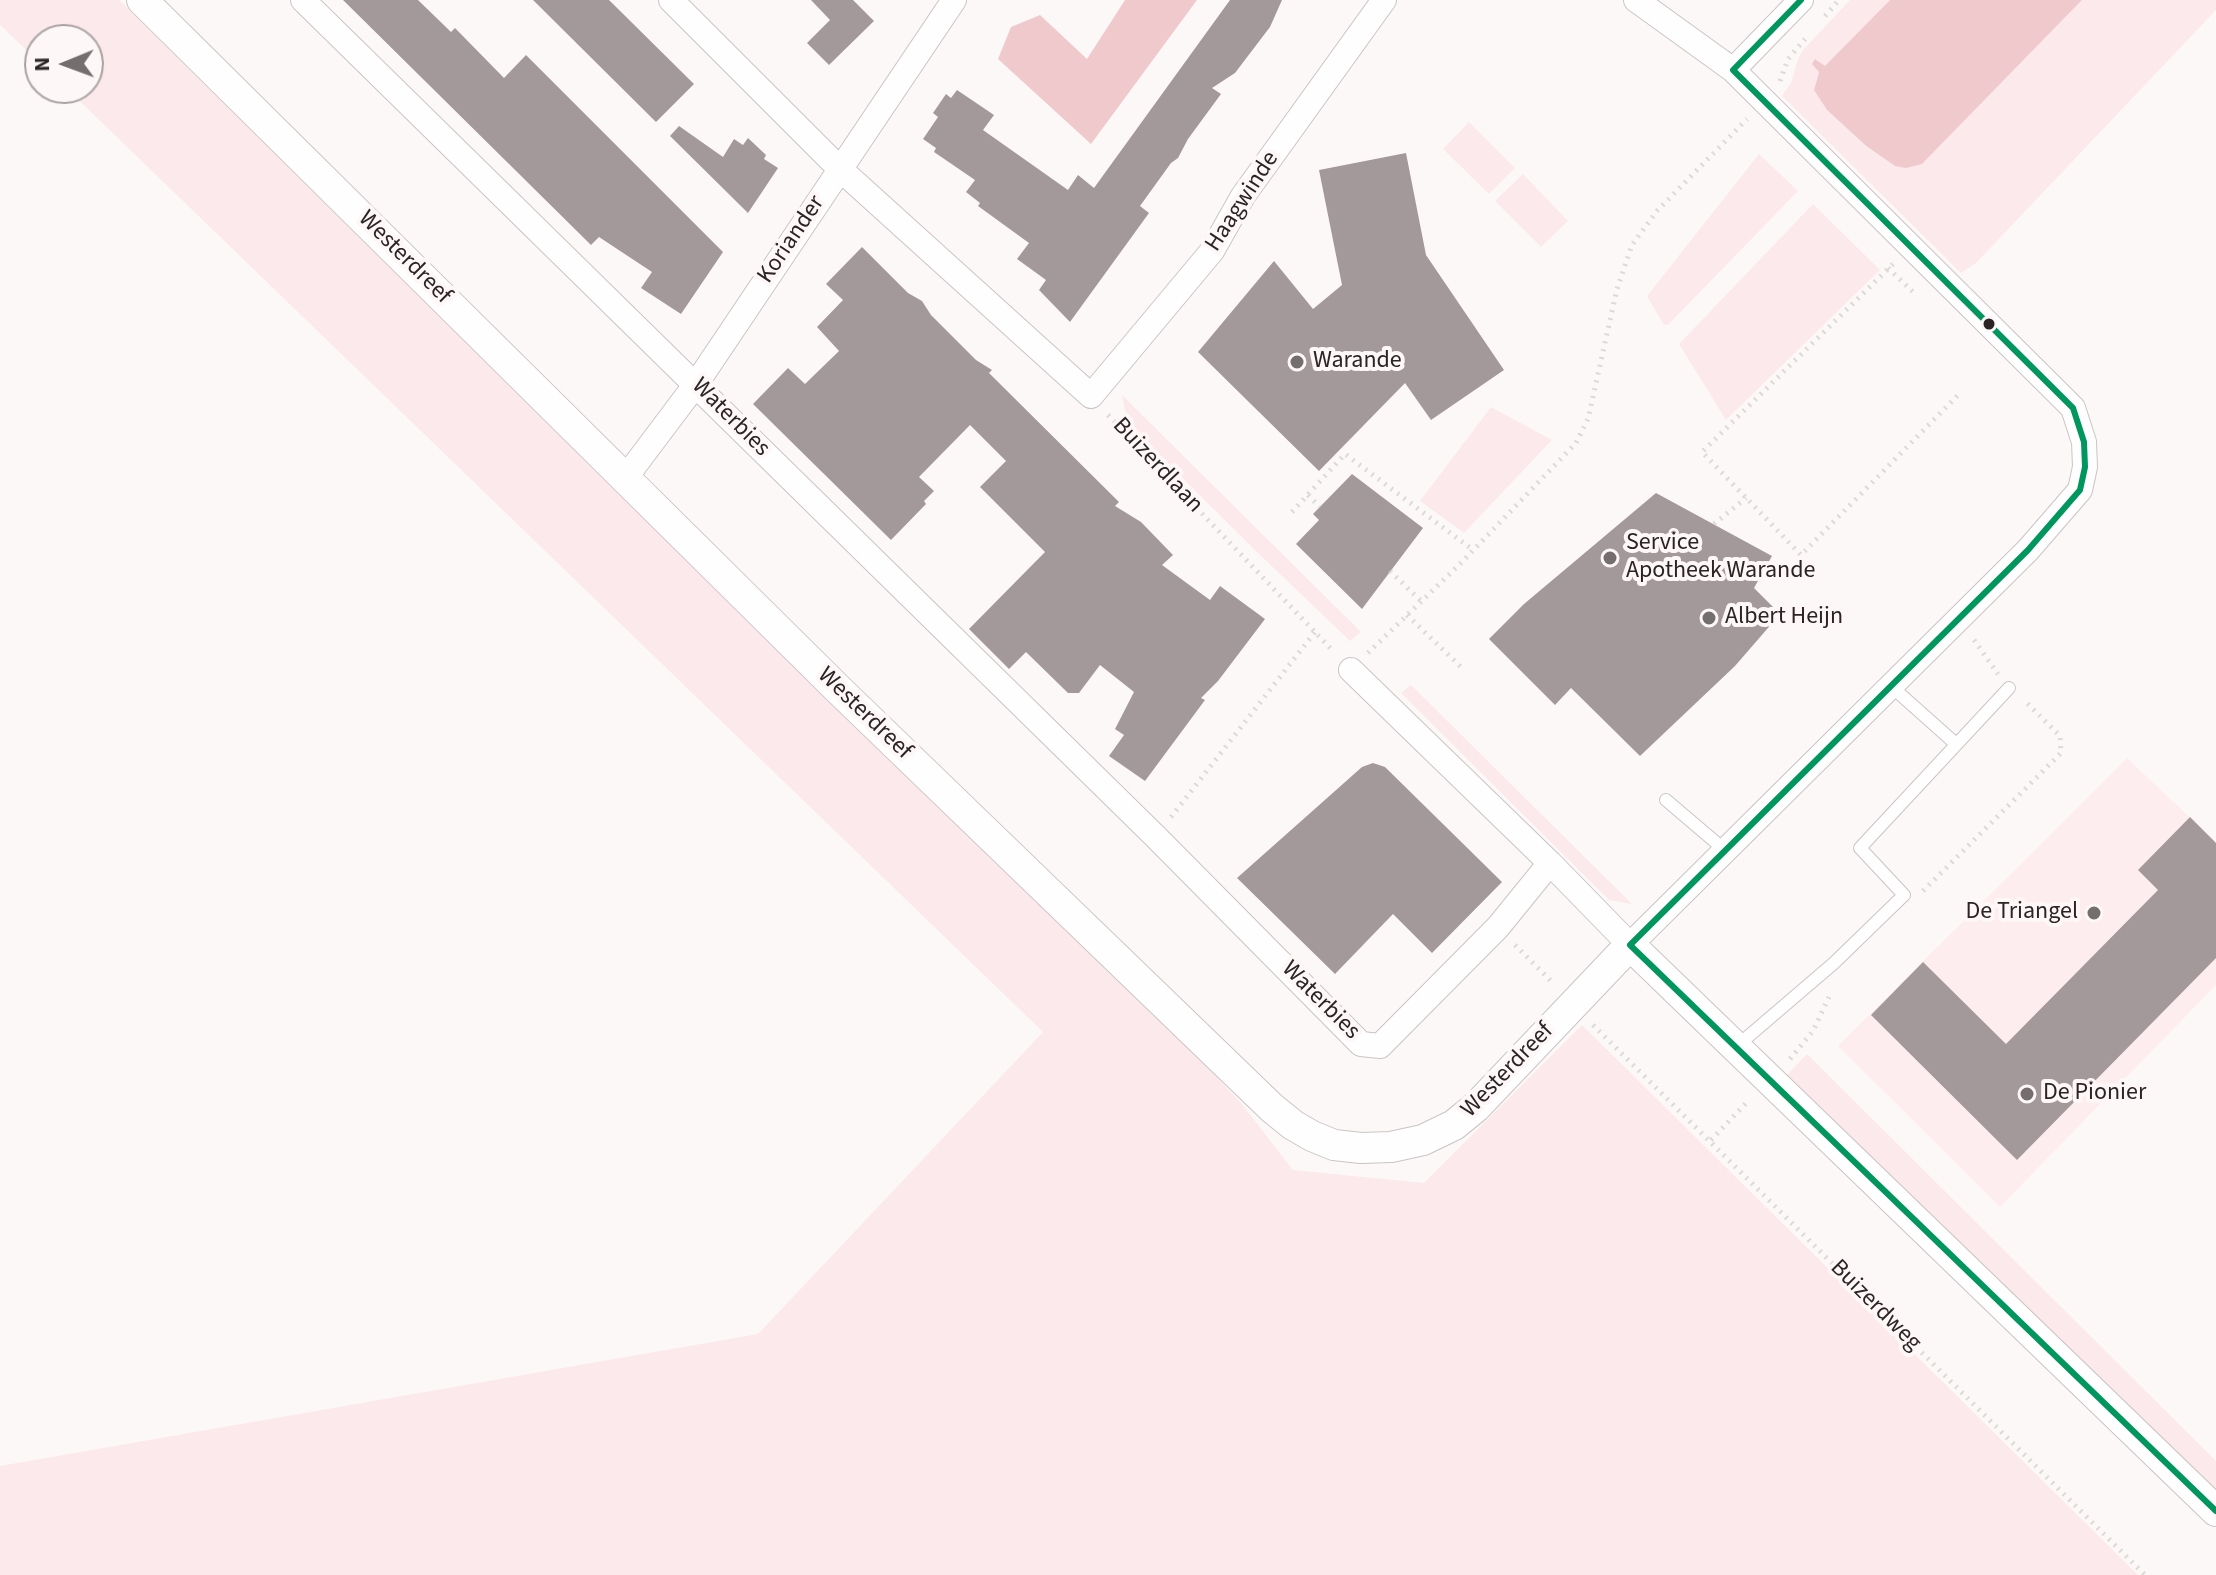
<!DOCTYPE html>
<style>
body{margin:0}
#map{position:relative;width:2216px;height:1575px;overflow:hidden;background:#fdf8f8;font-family:"Source Sans 3",sans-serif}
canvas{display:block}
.north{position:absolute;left:24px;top:24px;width:80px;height:80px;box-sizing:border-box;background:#fef7f7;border:2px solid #aaa3a3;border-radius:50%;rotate:269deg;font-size:22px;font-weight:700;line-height:32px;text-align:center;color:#2b2425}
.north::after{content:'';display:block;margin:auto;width:28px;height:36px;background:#746e6f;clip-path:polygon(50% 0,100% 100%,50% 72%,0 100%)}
</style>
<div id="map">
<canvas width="2216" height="1575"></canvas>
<div class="north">N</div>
</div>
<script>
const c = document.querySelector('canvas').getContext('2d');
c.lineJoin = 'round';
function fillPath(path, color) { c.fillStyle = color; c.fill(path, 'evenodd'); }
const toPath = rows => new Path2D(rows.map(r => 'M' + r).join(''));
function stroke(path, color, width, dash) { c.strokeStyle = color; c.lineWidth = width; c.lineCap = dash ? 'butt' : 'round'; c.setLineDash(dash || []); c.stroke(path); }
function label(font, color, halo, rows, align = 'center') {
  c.font = font + ' "Source Sans 3",sans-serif'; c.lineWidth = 8; c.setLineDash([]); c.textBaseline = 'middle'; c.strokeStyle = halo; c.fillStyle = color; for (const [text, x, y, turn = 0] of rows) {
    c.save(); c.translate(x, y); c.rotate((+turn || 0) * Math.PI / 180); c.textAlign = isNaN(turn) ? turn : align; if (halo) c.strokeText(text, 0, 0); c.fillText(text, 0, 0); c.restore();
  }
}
fillPath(toPath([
 [2127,758,2216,842,2216,985,2000,1207,1838,1046]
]), '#feedef');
fillPath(toPath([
 [0,0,119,0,1191,1050,1241,1103,1293,1170,1424,1183,1582,1025,2138,1575,0,1575,0,1466,758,1334,1043,1032,66,88,88,88,88,40,40,40,40,63,0,25],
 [1850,0,1890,0,1825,67,1816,59,1819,72,1814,90,1827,110,1865,146,1895,166,1923,163,2082,0,2216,0,2216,10,1976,263,1961,273,1782,96,1791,83,1798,59,1803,50],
 [1469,122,1515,168,1489,194,1443,149],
 [1759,154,1798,191,1668,325,1664,325,1647,296],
 [1523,174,1568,221,1541,247,1495,201],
 [1813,204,1880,270,1726,420,1679,344],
 [1122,395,1361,632,1350,641,1259,554,1133,429,1125,411],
 [1491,407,1552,440,1464,533,1420,501],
 [1411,685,1632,904,1609,900,1401,693],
 [1807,1054,2216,1461,2216,1505,1786,1076]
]), '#fce9eb');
fillPath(toPath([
 [1125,0,1197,0,1091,144,998,59,1011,27,1040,15,1087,59],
 [1890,0,2082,0,1922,164,1906,168,1895,166,1866,146,1827,110,1814,90,1819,72,1812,64,1815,59,1825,66]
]), '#f0c9cd');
fillPath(toPath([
 [343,0,418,0,451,32,455,28,504,78,526,55,723,252,681,314,641,288,652,272,599,237,591,245],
 [533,0,609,0,694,84,656,122],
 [811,0,853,0,874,21,829,65,807,43,830,20],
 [1230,0,1282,0,1270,27,1235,73,1212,88,1221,94,1188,139,1178,158,1171,163,1140,206,1149,213,1070,322,1039,290,1046,280,1017,259,1029,243,978,206,980,203,966,192,975,180,934,152,936,148,923,139,938,117,933,113,946,94,951,98,957,90,994,115,983,130,1068,190,1078,175,1094,188],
 [679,126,723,157,734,139,743,145,748,138,766,155,764,159,778,168,748,213,670,136],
 [1406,153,1426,255,1504,370,1431,420,1405,383,1319,471,1198,352,1274,261,1313,309,1342,285,1319,170],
 [862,247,908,293,922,301,931,315,976,360,992,370,989,373,1119,502,1115,506,1141,522,1173,555,1162,565,1210,600,1220,586,1265,619,1218,681,1201,698,1205,700,1145,781,1109,756,1124,735,1115,729,1134,692,1100,665,1079,693,1068,693,1026,652,1009,669,969,629,1045,552,980,487,1006,461,970,425,919,477,934,491,924,501,926,504,891,540,753,404,788,368,805,384,839,351,817,327,843,300,826,284],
 [1352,474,1423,528,1362,609,1296,544,1319,520,1313,514],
 [1656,493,1772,556,1754,588,1778,612,1774,621,1735,666,1640,756,1571,688,1555,705,1489,639,1524,604],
 [1373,763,1385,767,1502,882,1432,953,1393,914,1335,974,1237,878,1362,767],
 [2190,817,2216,843,2216,958,2017,1160,1871,1015,1923,962,2006,1044,2158,890,2138,870]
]), '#a3999a');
const service = toPath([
 [1892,687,1956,744],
 [1666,800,1726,851],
 [1737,1046,1834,963,1904,895,1860,848,2009,688]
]);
const minor = toPath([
 [303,0,1156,837,1361,1044,1380,1046,1498,927,1550,863],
 [671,0,840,169,1091,396,1212,251,1243,196,1384,0],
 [1733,70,1801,0],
 [626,477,696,384,954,0],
 [1351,670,1550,863,1630,945,2028,550,2080,490,2085,467,2084,442,2073,408,1733,70,1636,0]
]);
const tertiary = toPath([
 [142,0,839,690,1272,1108,1293,1125,1312,1136,1334,1145,1361,1148,1391,1147,1423,1140,1454,1125,1476,1107,1630,945,2216,1511]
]);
stroke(service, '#cac4c5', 14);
stroke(minor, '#cac4c5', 26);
stroke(tertiary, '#cac4c5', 32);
stroke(toPath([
 [1825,16,1839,0],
 [1780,81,1788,59,1805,39],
 [1893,264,1702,452,1801,555,1960,393],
 [1888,268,1913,292],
 [1108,415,1333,651],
 [1308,495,1320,507],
 [1292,512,1345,454,1473,550],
 [1714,524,1746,498],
 [1390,571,1421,601],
 [1407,615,1462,668],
 [1974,640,1998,674],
 [1368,653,1462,562,1576,443,1588,419,1617,289,1632,245,1657,211,1747,119],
 [1171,817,1315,632],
 [1923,891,2061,753,2060,736,2025,701],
 [1515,945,1553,983],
 [1593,1025,2145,1575],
 [1790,1059,1813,1031,1829,997],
 [1711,1140,1749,1100]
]), '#dcd9d9', 5, [2, 6]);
stroke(service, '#fffefe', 12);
stroke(minor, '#fffefe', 24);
stroke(tertiary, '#fffefe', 30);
stroke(toPath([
 [1733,70,1801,0],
 [1630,945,2028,550,2080,490,2085,467,2084,442,2073,408,1733,70],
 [1630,945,2216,1511]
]), '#00965e', 6);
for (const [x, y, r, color] of [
 [1989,324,7,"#2b2425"],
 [1297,362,8,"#746e6f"],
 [1610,558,8,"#746e6f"],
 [1709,618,8,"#746e6f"],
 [2094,913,8,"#746e6f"],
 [2027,1094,8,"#746e6f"]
]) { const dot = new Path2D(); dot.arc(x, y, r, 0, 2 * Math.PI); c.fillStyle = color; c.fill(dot); stroke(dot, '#fef7f7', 3); }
label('24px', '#2b2425', '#fef7f7', [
 ["Haagwinde",1243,202,-57],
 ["Koriander",792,240,-56],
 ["Westerdreef",404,258,45],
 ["Waterbies",730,418,45],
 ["Buizerdlaan",1157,466,47],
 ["Westerdreef",864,714,44],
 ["Waterbies",1320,1001,45],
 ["Westerdreef",1508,1071,-46],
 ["Buizerdweg",1875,1306,45]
]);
label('24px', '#2b2425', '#fef7f7', [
 ["Warande",1313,362],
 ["Service",1626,544],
 ["Apotheek Warande",1626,572],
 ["Albert Heijn",1725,618],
 ["De Triangel",2078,913,"right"],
 ["De Pionier",2043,1094]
], 'left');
</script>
